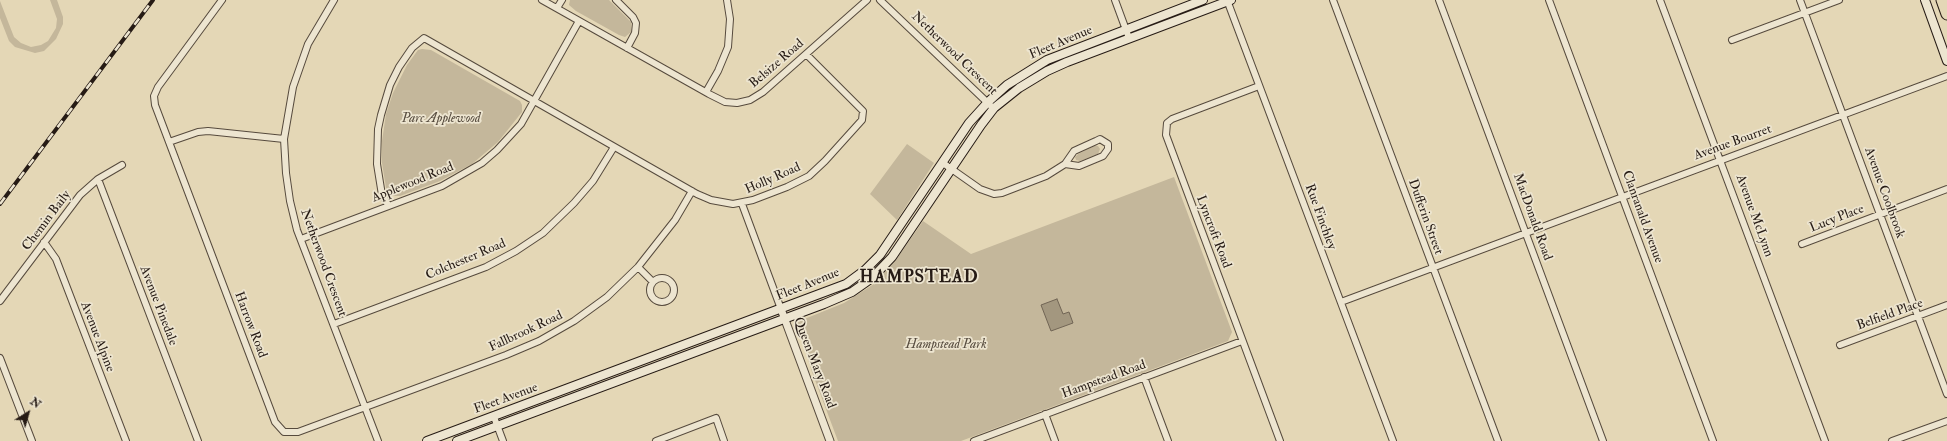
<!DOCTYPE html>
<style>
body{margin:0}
#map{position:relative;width:1947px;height:441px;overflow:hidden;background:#e4d7b6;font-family:"IM FELL Double Pica",serif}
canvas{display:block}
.north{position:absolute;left:8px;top:393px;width:40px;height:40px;-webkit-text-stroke:3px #ede5d0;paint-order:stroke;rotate:37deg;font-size:11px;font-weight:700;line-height:16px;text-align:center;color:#261b15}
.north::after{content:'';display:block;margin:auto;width:14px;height:18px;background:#261b15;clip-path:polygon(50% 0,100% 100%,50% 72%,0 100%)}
</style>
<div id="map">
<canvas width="1947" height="441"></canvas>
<div class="north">N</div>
</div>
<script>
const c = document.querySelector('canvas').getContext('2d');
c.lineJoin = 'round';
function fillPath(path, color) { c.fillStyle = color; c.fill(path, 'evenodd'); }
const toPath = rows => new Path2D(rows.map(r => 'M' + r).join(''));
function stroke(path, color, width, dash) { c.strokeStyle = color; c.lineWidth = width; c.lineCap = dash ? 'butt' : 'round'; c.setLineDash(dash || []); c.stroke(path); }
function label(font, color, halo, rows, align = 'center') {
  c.font = font + ' "IM FELL Double Pica",serif'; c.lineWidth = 3.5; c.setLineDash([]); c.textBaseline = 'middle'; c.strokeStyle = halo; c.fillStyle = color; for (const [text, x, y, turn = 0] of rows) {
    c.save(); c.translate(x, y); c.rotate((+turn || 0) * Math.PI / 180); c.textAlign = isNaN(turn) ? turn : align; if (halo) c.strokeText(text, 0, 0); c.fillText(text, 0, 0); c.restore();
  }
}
fillPath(toPath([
 [50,0,57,0,63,17,63,24,56,39,44,51,35,53,15,47,9,41,0,18,0,1,14,37,21,43,31,47,41,45,48,41,56,28,57,19],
 [570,0,609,0,631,22,631,32,625,37,619,35,576,11,569,5],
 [422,49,431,50,520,101,522,105,522,112,498,142,472,164,440,181,400,196,394,196,390,194,386,188,382,163,382,141,386,114,393,93,407,65,418,50],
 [907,144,934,163,897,220,870,194],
 [1094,146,1098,146,1100,149,1098,154,1080,161,1076,160,1075,157,1078,154],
 [1174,177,1232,332,1228,341,961,441,838,441,812,372,797,322,844,303,874,284,896,260,923,221,971,254]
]), '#c4b79b');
const water = toPath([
 [1057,299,1063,314,1069,312,1073,323,1051,331,1041,305,1057,299]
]);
fillPath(water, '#a3977f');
stroke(water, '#716555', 1);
const minor = toPath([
 [222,0,158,87,154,96,155,105,275,422,284,432,298,432,506,355,539,341,574,321,607,297,638,267,675,220,692,191],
 [334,0,308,44,293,87,284,139,286,173,290,201,297,230,378,441],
 [542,0,709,94,725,102,737,103,750,100,763,92,867,0],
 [616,0,633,17,636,23,635,33,627,48],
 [880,0,990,105],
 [1115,0,1129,38],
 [1227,0,1393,441],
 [1333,0,1498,441],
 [1439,0,1603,441],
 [1549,0,1713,441],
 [1660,0,1825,441],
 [1800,0,1947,394],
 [557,8,562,0],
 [1732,40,1839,0],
 [1259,86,1172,119,1167,123,1166,135,1280,441],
 [706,92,718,71,728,47,730,19,727,0],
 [169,142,198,132,208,131,284,139],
 [943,163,980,189,994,194,1002,193,1046,176,1065,164,1074,151,1096,141,1100,139,1108,144,1108,149,1103,156,1079,166,1065,164],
 [98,179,198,441],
 [742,204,781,309],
 [388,205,382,195,377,164,378,129,381,115,390,85,399,67,412,48,424,38,697,194,711,200,733,204,753,200,787,187,809,176,825,161,862,120,863,111,806,54],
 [301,239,442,186,482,163,497,150,521,124,579,21],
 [44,242,56,259,126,441],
 [1802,244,1947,189],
 [638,267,653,282],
 '650 290a12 12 0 1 1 24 0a12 12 0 1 1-24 0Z',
 [0,301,80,195,98,179,122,165],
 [1341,302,1947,76],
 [334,324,486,267,516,251,543,233,574,203,593,181,614,147],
 [1840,345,1947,305],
 [0,358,32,441],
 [1144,377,1168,441],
 [1045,414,1055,441],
 [494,417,503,441],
 [656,441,716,418,724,441],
 [974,441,1242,341],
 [1892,441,1947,421]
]);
const tertiary = toPath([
 [781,309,830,441]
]);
const secondary = toPath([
 [1925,0,1947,61],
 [427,441,846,284,865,270,880,255,969,123,988,102,1007,85,1047,60,1203,0],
 [457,441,824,304,852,292,872,278,892,257,981,125,994,108,1019,88,1047,71,1067,62,1231,0]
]);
const motorway = toPath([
 [1942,0,1947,14]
]);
stroke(minor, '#564a3d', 8);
stroke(tertiary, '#564a3d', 9);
stroke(secondary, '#261b15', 10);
stroke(motorway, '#261b15', 13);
stroke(minor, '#ede5d0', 6);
stroke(tertiary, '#ede5d0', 7);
stroke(secondary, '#ede5d0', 8);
stroke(motorway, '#e4d7b6', 11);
const rail = toPath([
 [0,204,153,0]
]);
stroke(rail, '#261b15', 4);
stroke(rail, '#ede5d0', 2.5, [8]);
label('13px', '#261b15', '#ede5d0', [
 ["Fleet Avenue",1061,43,-23],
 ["Netherwood Crescent",954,54,44],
 ["Belsize Road",777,64,-41],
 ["Avenue Bourret",1733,143,-20],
 ["Holly Road",773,179,-24],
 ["Applewood Road",413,183,-22],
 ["Avenue Coolbrook",1884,193,70],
 ["Avenue McLynn",1754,216,70],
 ["Rue Finchley",1320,217,70],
 ["Dufferin Street",1425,217,70],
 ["MacDonald Road",1532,217,70],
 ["Clanranald Avenue",1642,217,70],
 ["Lucy Place",1837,219,-21],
 ["Chemin Baily",47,221,-53],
 ["Lyncroft Road",1213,232,69],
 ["Colchester Road",466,260,-23],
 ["Netherwood Crescent",323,263,70],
 ["Fleet Avenue",808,285,-22],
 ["Avenue Pinedale",158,306,69],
 ["Belfield Place",1890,315,-20],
 ["Harrow Road",250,325,69],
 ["Fallbrook Road",526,332,-25],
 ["Avenue Alpine",97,337,69],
 ["Queen Mary Road",814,363,69],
 ["Hampstead Road",1104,380,-20],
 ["Fleet Avenue",506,399,-20]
]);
label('italic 13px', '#554a3d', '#ede5d0', [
 ["Parc Applewood",441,119],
 ["Hampstead Park",946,345]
]);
c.letterSpacing = '1px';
label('bold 17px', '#261b15', '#ede5d0', [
 ["HAMPSTEAD",919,278]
]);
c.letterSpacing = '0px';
</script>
